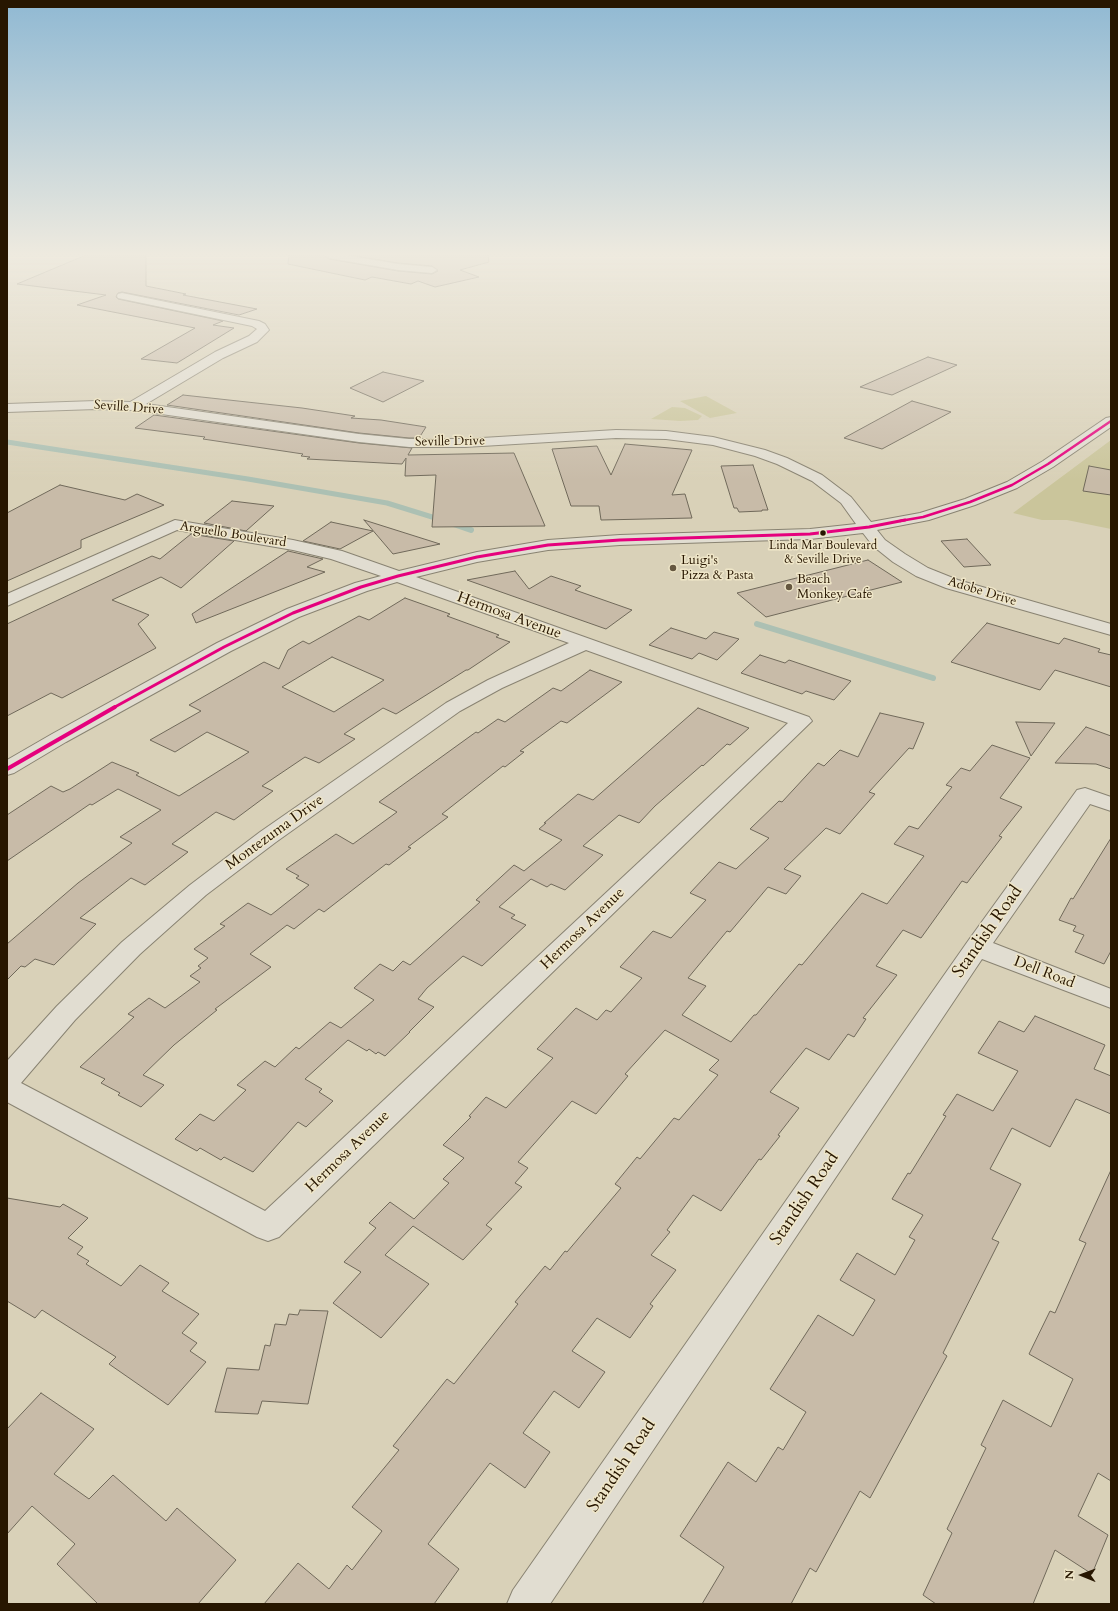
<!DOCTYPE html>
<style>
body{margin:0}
#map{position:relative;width:1118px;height:1611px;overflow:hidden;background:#d9d1b8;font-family:Cardo,serif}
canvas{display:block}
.frame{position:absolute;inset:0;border:8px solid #271600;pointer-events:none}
.north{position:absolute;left:1062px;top:1555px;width:40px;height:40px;-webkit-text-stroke:3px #efe6c8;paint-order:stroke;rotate:271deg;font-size:11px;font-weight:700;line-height:16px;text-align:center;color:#271600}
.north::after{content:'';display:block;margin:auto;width:14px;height:18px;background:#271600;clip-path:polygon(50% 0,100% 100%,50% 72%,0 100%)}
</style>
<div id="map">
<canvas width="1118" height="1611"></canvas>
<div class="frame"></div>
<div class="north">N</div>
</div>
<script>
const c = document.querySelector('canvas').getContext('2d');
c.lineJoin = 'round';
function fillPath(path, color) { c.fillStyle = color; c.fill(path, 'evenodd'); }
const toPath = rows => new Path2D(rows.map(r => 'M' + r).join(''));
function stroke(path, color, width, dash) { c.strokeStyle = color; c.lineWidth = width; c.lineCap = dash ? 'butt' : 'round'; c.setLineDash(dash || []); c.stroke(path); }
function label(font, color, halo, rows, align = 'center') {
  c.font = font + ' Cardo,serif'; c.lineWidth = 3; c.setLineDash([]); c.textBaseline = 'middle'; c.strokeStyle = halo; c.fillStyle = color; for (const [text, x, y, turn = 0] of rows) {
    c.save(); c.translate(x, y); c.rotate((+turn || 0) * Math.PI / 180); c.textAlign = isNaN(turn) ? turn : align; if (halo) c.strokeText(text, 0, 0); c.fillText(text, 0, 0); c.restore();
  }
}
fillPath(toPath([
 [706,396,737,413,710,418,680,401],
 [672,407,685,408,702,416,698,420,680,421,651,419],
 [1111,440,1111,529,1067,520,1042,520,1013,513]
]), '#cac59b');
stroke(toPath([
 [7,442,248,479,387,503,445,521]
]), '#acc0b3', 5);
stroke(toPath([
 [442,520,471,530],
 [757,624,933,678]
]), '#acc0b3', 6);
const building = toPath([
 [86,255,146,255,146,286,186,294,183,295,257,309,239,315,122,292,118,293,116,297,118,299,223,321,213,325,234,328,177,363,141,359,195,328,77,305,106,295,17,284,86,255],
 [289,255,323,255,329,259,398,271,432,274,438,271,432,266,398,263,350,255,488,255,489,262,460,270,479,277,435,287,418,281,411,284,372,277,365,280,288,264,289,255],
 [928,357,957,365,892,395,860,387,928,357],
 [383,372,424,381,383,402,350,388,383,372],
 [183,395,302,408,355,416,351,418,381,420,426,427,419,438,409,438,359,433,167,405,183,395],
 [912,401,951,412,882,449,844,438,912,401],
 [154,415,359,443,412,448,408,455,514,453,545,526,432,527,436,475,405,476,406,458,402,464,307,459,310,457,301,456,303,454,203,439,205,437,135,428,154,415],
 [625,444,692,450,672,495,685,494,692,518,601,520,599,506,571,506,552,449,597,446,611,475,625,444],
 [753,465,768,510,762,510,762,511,739,512,737,508,734,508,721,466,753,465],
 [1089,466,1111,470,1111,495,1083,491,1089,466],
 [60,485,125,500,137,494,164,505,81,540,81,548,7,581,7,513,60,485],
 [232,501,274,506,246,531,204,523,232,501],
 [364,520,440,544,393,554,364,520],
 [331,522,373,531,340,549,303,541,331,522],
 [191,534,234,541,181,588,161,577,112,600,149,615,138,624,156,648,62,698,51,693,7,716,7,624,152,556,160,559,191,534],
 [967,539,991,565,964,567,941,541,967,539],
 [288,551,323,559,307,567,325,572,196,623,192,614,288,551],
 [868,560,902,582,766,617,737,593,868,560],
 [515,571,529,589,551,576,581,586,575,590,632,610,606,629,467,580,515,571],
 [405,598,450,614,447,616,499,635,496,637,510,642,468,670,466,670,396,714,383,708,344,734,355,739,319,763,305,757,262,786,273,791,234,820,216,812,172,844,188,852,145,885,131,878,80,918,96,924,54,965,35,959,25,967,21,966,7,980,7,944,78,883,132,843,120,837,161,810,118,789,92,805,90,804,7,861,7,815,51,786,63,792,70,789,112,762,139,773,136,775,179,796,249,752,207,732,175,752,150,740,201,711,189,705,264,662,279,669,288,650,303,641,309,644,359,616,369,620,405,598],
 [332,657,384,680,334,712,282,687,332,657],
 [987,623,1059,644,1064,638,1100,649,1098,652,1111,655,1111,687,1055,670,1040,690,951,662,987,623],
 [671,628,706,639,714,632,739,639,717,660,699,653,692,659,649,645,671,628],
 [760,655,785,663,789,660,851,681,834,700,806,691,802,694,741,673,760,655],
 [590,670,622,682,567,723,561,721,520,751,524,752,505,767,503,766,442,814,448,817,408,847,411,848,389,865,386,864,324,912,319,909,294,929,287,925,250,954,271,967,215,1009,217,1010,174,1045,143,1075,164,1085,141,1107,118,1095,120,1093,101,1083,105,1079,80,1067,134,1017,128,1014,149,998,165,1008,200,982,190,976,201,968,198,966,208,958,194,949,225,926,220,924,248,903,271,915,309,885,296,878,299,876,286,869,336,834,353,844,397,812,379,802,476,732,478,733,498,719,505,722,553,688,561,691,590,670],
 [698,708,749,728,730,745,727,744,703,766,702,765,655,806,639,823,619,815,583,846,603,855,565,890,551,884,547,887,531,879,499,907,515,915,511,918,526,925,482,966,463,956,427,988,418,999,434,1007,409,1032,410,1032,385,1056,378,1052,376,1054,369,1049,367,1051,348,1040,305,1079,322,1089,319,1092,333,1101,306,1127,298,1122,253,1172,224,1157,221,1160,200,1148,197,1151,175,1139,200,1114,214,1121,246,1090,237,1085,265,1061,275,1067,296,1047,299,1049,330,1022,341,1028,374,1000,354,988,380,964,393,971,403,961,410,965,480,902,476,900,514,865,524,871,562,840,539,829,546,823,544,823,578,794,593,800,698,708],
 [880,713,924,723,913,749,909,748,869,792,875,794,840,834,826,828,784,869,801,876,786,894,768,887,730,932,727,931,688,978,706,986,682,1015,731,1042,754,1015,756,1015,799,964,802,965,862,893,887,904,924,856,894,844,909,826,918,829,952,787,946,785,961,768,970,771,992,745,1030,758,1000,798,1022,807,999,836,1002,837,967,883,962,881,921,938,903,930,876,966,897,975,863,1018,866,1019,854,1037,848,1034,829,1060,806,1048,770,1092,799,1108,778,1135,780,1136,761,1160,759,1159,721,1211,693,1195,667,1230,670,1232,651,1255,676,1270,650,1304,653,1306,630,1338,597,1318,572,1351,605,1372,579,1408,554,1391,523,1433,550,1452,525,1488,490,1463,428,1544,459,1569,434,1604,264,1604,298,1563,329,1589,347,1565,352,1570,382,1531,352,1507,399,1450,393,1446,447,1379,454,1384,518,1304,515,1302,545,1266,550,1270,565,1251,567,1252,621,1188,615,1184,637,1157,640,1159,674,1118,679,1120,718,1075,709,1070,719,1060,665,1030,625,1074,628,1076,596,1114,572,1101,518,1162,528,1168,515,1183,522,1187,486,1225,492,1229,463,1260,413,1226,385,1255,429,1284,381,1338,333,1303,361,1272,344,1262,376,1228,369,1223,390,1202,414,1219,449,1183,443,1179,464,1158,443,1145,471,1117,469,1116,486,1097,506,1108,553,1058,537,1049,576,1008,597,1020,606,1010,611,1012,642,978,620,967,653,931,671,938,706,900,690,893,719,862,736,869,769,838,750,829,779,801,782,802,818,763,824,766,840,750,858,757,880,713],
 [1016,722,1055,723,1031,756,1016,722],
 [1086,727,1111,736,1111,769,1096,764,1055,763,1086,727],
 [1111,838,1111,951,1104,964,1075,952,1084,935,1073,931,1076,926,1059,920,1071,898,1073,899,1111,838],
 [1035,1016,1105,1045,1094,1069,1111,1076,1111,1114,1076,1099,1050,1147,1012,1128,990,1169,1021,1184,992,1239,999,1242,943,1353,947,1356,870,1498,860,1491,816,1572,810,1568,791,1604,702,1604,724,1567,680,1536,728,1462,756,1482,778,1447,783,1450,806,1412,770,1389,818,1315,853,1336,875,1300,840,1280,857,1253,895,1275,915,1240,909,1237,923,1215,892,1199,908,1173,910,1174,946,1116,943,1115,957,1094,993,1111,1018,1071,978,1053,999,1021,1024,1032,1035,1016],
 [1111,1170,1111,1481,1098,1473,1078,1516,1108,1535,1092,1574,1055,1550,1033,1604,936,1604,923,1595,952,1533,947,1529,986,1448,981,1445,1003,1400,1051,1427,1073,1379,1029,1354,1050,1311,1055,1313,1086,1243,1079,1240,1111,1170],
 [7,1198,60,1207,63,1204,88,1218,68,1238,83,1247,77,1254,89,1261,86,1264,121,1286,140,1265,169,1283,162,1291,199,1314,182,1333,197,1343,190,1351,206,1362,168,1405,109,1364,116,1357,42,1310,35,1318,7,1301,7,1198],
 [300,1310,328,1311,308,1404,262,1401,258,1414,215,1412,227,1368,259,1370,265,1345,270,1346,275,1324,286,1325,289,1314,298,1315,300,1310],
 [41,1393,94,1429,54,1474,89,1499,113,1475,166,1521,177,1508,236,1560,198,1604,98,1604,57,1564,75,1544,32,1506,7,1534,7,1429,41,1393]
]);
fillPath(building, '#c8bba8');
stroke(building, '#70695a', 1);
const minor = toPath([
 [324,255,344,255,398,264,432,267,437,270,432,273,398,270,329,258,324,255],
 [122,293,259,321,265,324,269,330,257,342,223,358,146,404,359,434,409,439,465,439,616,430,666,431,713,437,765,450,787,458,822,475,851,497,871,522,920,513,965,499,1007,482,1043,461,1106,418,1111,417,1111,427,1053,467,1017,488,975,505,929,520,877,530,885,540,905,554,928,568,958,580,1111,624,1111,635,946,588,916,576,893,562,873,546,863,533,810,539,620,545,548,550,477,562,416,577,809,717,812,721,279,1237,268,1241,257,1237,7,1102,7,1061,57,1006,122,942,190,885,260,832,446,703,488,680,569,643,397,582,367,591,299,617,231,651,66,742,14,773,7,775,7,760,52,734,217,643,287,609,355,583,381,576,331,559,293,550,177,530,7,606,7,594,175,520,293,540,342,551,399,571,477,552,548,540,620,535,810,529,856,524,841,503,812,481,777,464,755,456,713,445,666,439,616,438,465,447,409,447,359,442,133,410,96,409,7,412,7,404,96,401,130,402,215,352,249,336,257,329,252,326,118,298,117,296,118,294,122,293],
 [586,650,788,723,265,1211,21,1083,75,1020,140,954,206,895,276,842,460,711,502,688,586,650],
 [1085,788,1111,797,1111,811,1090,804,993,943,1111,989,1111,1008,982,959,550,1604,507,1604,513,1590,968,941,1077,790,1085,788]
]);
stroke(minor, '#898372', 2);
fillPath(minor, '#e1ddd1');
stroke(toPath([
 [900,521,923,517,970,502,1012,485,1048,464,1111,421]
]), '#e5007d', 2.5);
stroke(toPath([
 [113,708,224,647,293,613,361,587,398,576,477,557,548,545,620,540,810,534,869,527,905,520]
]), '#e5007d', 3);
stroke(toPath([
 [7,769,115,707]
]), '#e5007d', 4);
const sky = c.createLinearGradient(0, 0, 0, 480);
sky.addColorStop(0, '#90b9d3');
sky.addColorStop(0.53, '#eeeadf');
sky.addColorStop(1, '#eeeadf00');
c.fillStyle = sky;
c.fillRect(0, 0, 1118, 480);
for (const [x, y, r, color] of [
 [823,533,3.5,"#271600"],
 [673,568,4,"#655740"],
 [789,587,4,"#655740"]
]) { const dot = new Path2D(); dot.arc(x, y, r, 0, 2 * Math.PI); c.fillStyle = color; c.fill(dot); stroke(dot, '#efe6c8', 1.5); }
label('12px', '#271600', '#efe6c8', [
 ["Linda Mar Boulevard",823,546],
 ["& Seville Drive",823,560]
]);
label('13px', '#271600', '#efe6c8', [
 ["Seville Drive",129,408,4],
 ["Seville Drive",450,442,-1],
 ["Arguello Boulevard",233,535,9],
 ["Adobe Drive",982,592,17]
]);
label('13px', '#271600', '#efe6c8', [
 ["Luigi's",681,561],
 ["Pizza & Pasta",681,576],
 ["Beach",797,580],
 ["Monkey Cafe",797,595]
], 'left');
label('15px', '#271600', '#efe6c8', [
 ["Hermosa Avenue",509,616,20],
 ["Montezuma Drive",275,833,-36],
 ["Hermosa Avenue",583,929,-44],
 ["Dell Road",1044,973,21],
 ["Hermosa Avenue",348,1152,-44]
]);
label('18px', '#271600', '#efe6c8', [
 ["Standish Road",988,932,-55],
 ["Standish Road",805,1199,-56],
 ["Standish Road",622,1466,-56]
]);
</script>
